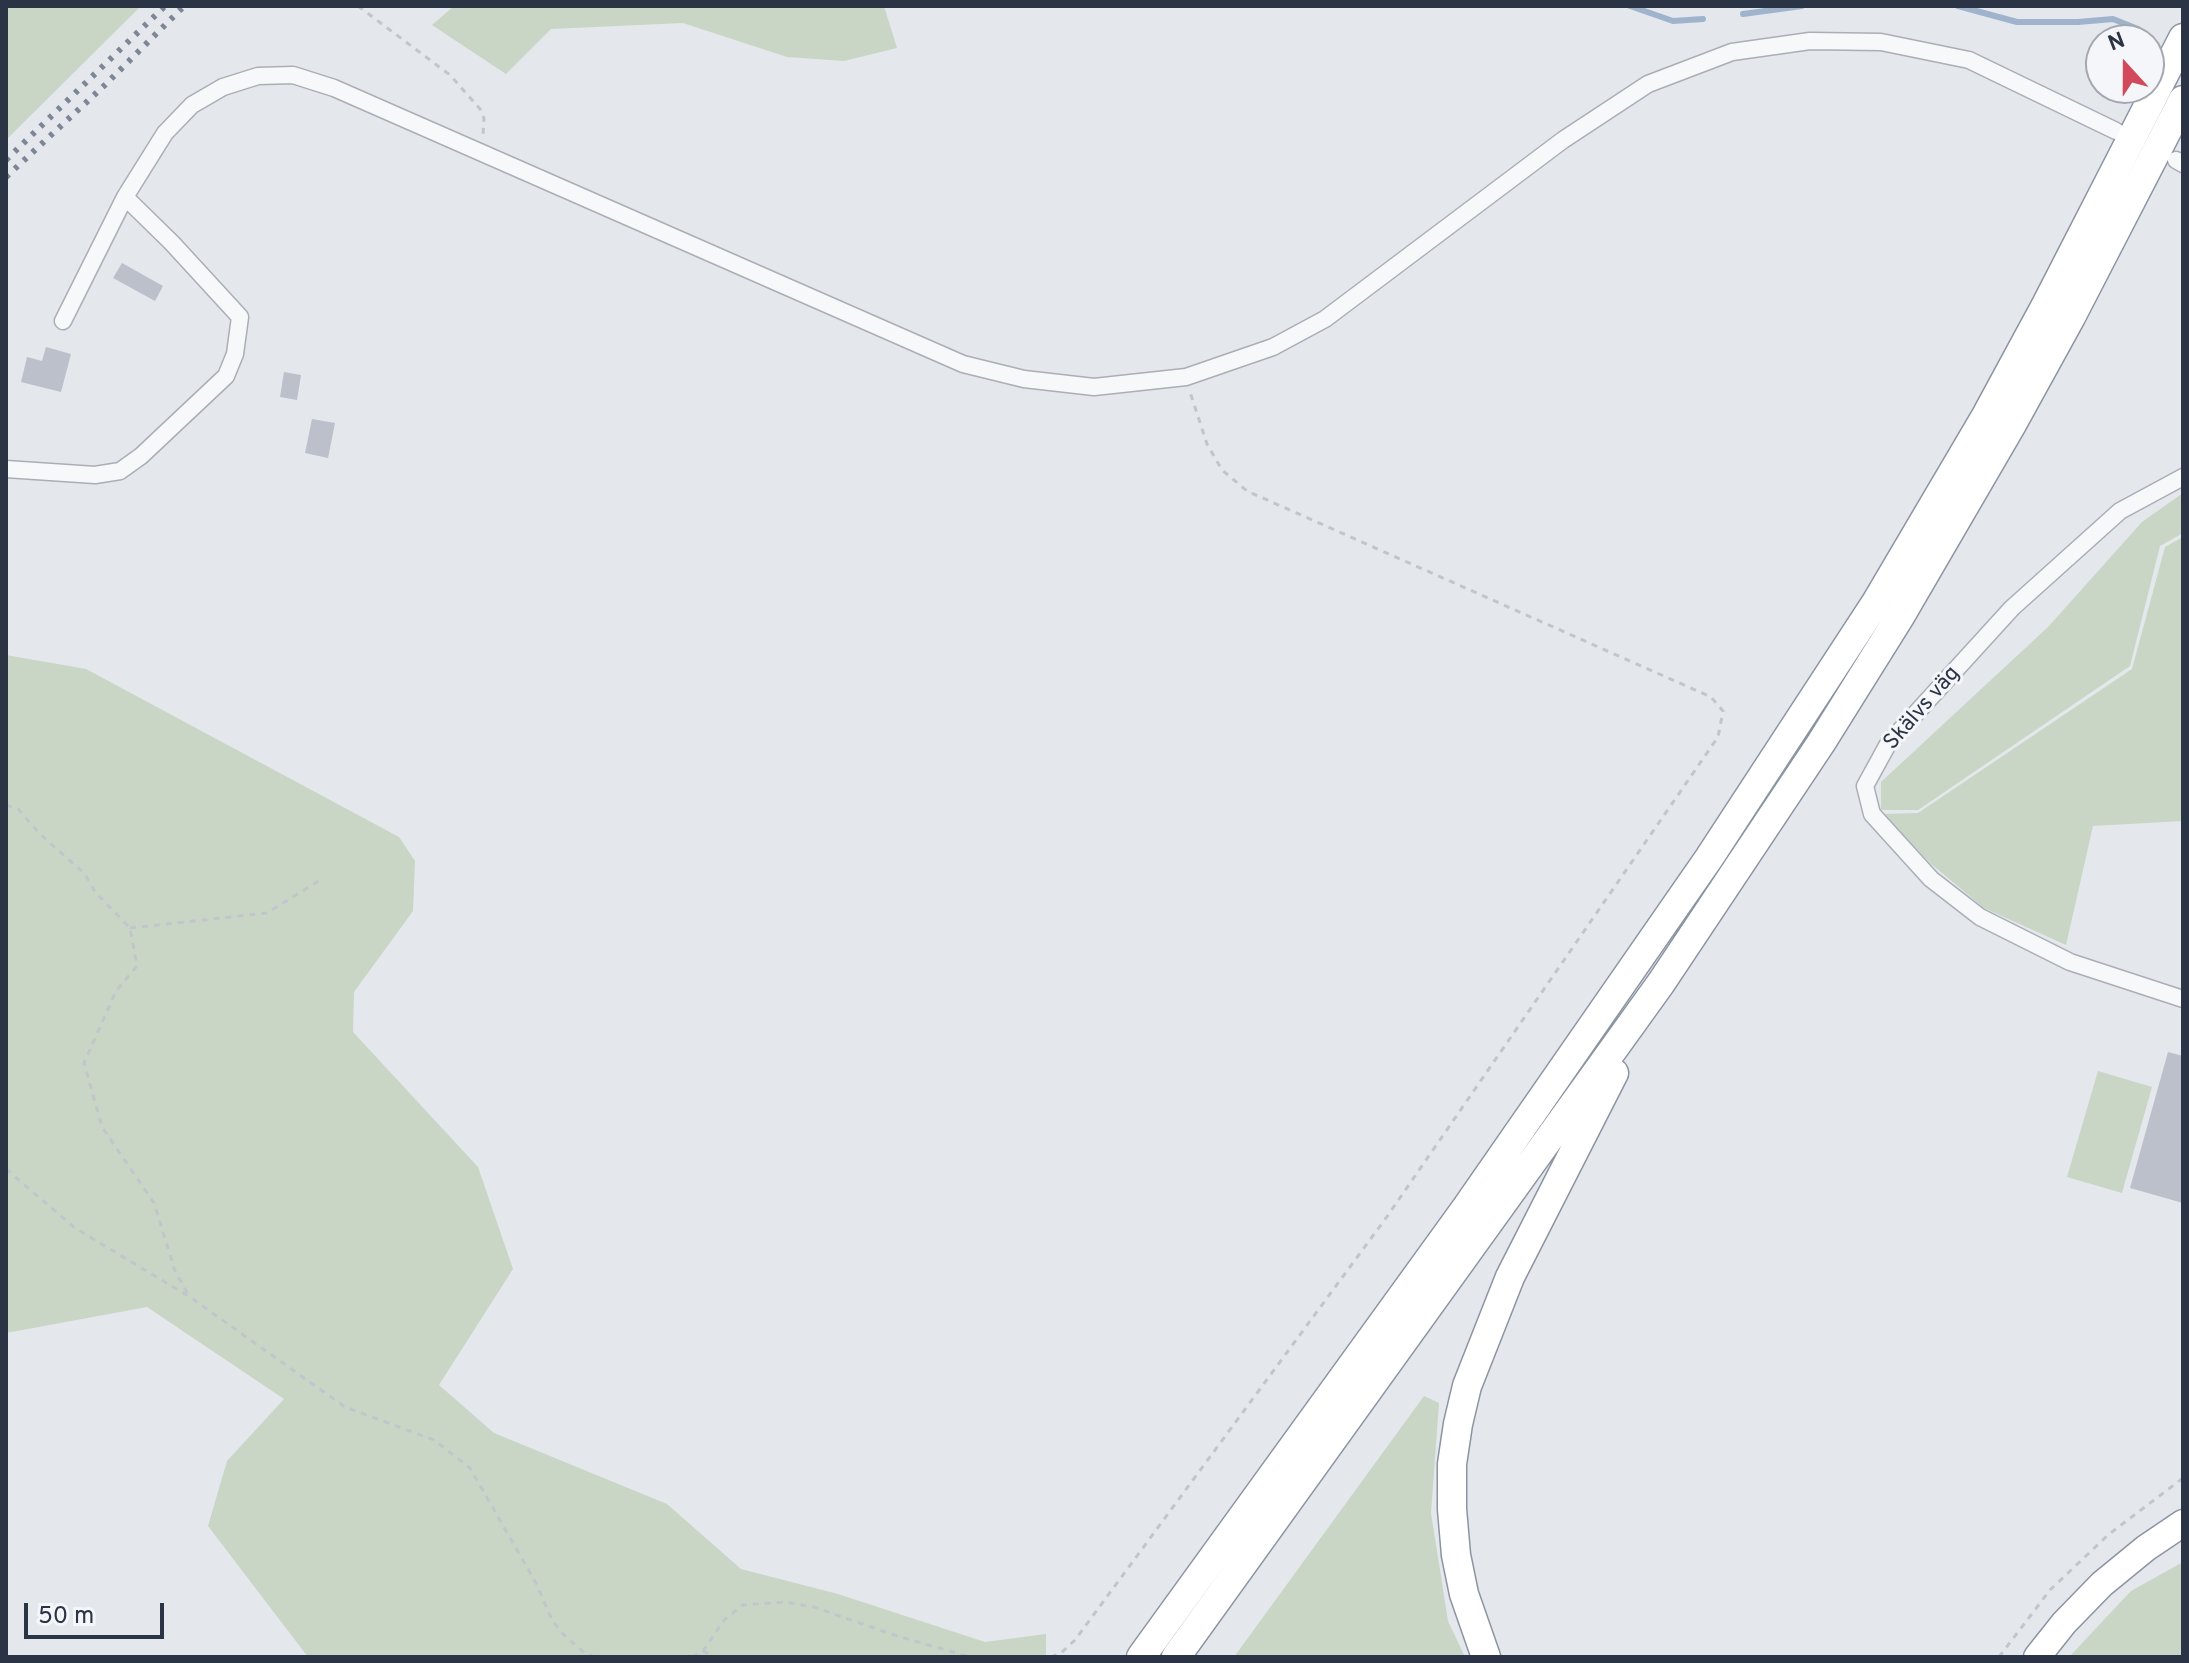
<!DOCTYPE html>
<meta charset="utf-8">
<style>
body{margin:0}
#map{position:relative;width:2189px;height:1663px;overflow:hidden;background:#e4e7ec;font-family:Overpass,sans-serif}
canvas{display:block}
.frame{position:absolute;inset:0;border:8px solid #2b3445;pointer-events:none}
.north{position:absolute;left:2085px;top:24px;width:80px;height:80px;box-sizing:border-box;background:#f4f6f9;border:2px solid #a4a8b1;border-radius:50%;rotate:339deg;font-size:22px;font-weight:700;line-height:32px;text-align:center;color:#2b3445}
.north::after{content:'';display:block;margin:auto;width:28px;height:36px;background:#d1495b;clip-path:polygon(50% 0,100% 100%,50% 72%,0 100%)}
.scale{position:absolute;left:24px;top:1603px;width:140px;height:36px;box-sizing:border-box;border:4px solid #2b3445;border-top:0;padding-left:10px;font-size:24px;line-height:28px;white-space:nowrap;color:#2b3445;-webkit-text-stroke:6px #f4f6f9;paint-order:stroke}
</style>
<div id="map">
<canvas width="2189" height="1663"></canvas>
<div class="frame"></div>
<div class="north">N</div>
<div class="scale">50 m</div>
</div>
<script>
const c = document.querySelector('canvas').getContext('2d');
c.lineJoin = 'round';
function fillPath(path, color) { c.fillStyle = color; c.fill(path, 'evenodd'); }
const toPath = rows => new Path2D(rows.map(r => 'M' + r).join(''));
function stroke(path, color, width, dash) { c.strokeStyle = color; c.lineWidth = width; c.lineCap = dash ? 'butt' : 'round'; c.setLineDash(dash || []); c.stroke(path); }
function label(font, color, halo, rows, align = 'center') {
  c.font = font + ' Overpass,sans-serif'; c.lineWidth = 6; c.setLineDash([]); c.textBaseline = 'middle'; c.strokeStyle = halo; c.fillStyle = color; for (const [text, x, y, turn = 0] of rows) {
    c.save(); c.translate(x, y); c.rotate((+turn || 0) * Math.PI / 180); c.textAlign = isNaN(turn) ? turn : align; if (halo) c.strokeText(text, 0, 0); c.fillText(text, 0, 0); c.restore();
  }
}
fillPath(toPath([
 [6,6,141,6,7,139],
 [454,6,884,6,897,48,844,61,787,57,683,23,551,29,506,74,432,25],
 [2183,493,2183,533,2160,546,2130,666,1918,810,1881,810,1881,782,2048,627,2142,522],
 [2183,537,2183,821,2093,826,2066,945,1984,908,1930,863,1883,814,1918,813,2132,669,2165,547],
 [6,655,86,669,399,837,415,861,413,911,354,992,353,1032,478,1167,513,1269,439,1385,494,1433,667,1504,741,1569,838,1594,985,1642,1046,1634,1046,1657,308,1657,208,1526,227,1461,284,1399,147,1307,6,1333],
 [2098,1071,2152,1087,2122,1193,2067,1177],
 [1424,1396,1439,1403,1431,1513,1448,1621,1465,1657,1234,1657],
 [2183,1562,2183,1657,2069,1657,2131,1591]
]), '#c9d6c5');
stroke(toPath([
 [1630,6,1673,21,1703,19],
 [1958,6,2017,22,2078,22,2113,19,2138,29],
 [1743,14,1802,6]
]), '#9fb4cc', 6);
fillPath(toPath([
 [122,263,163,286,155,301,113,278],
 [46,347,71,354,61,392,21,382,27,357,42,361],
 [284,372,301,375,297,400,280,397],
 [312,419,335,423,328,458,305,453],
 [2168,1052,2183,1056,2183,1203,2130,1188]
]), '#bbc0ca');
const minor = toPath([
 [2176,160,2183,164],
 [125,197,165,133,192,105,223,87,258,76,293,75,334,88,963,364,1024,379,1094,387,1186,377,1273,347,1325,319,1563,140,1648,84,1732,52,1810,41,1881,42,1969,60,2116,131],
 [6,469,95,475,120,471,141,456,226,376,235,354,240,317,172,243,125,197,63,321],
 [2183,477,2120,511,2012,608,1888,744,1865,786,1872,814,1931,879,1980,917,2070,962,2183,999]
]);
const trunk = toPath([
 [2037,1657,2064,1623,2102,1584,2146,1548,2183,1523]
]);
const motorway = toPath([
 [1141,1657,1466,1208,1709,858,1875,604,1987,414,2046,305,2183,38],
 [1176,1657,1661,983,1821,743,1901,615,2011,426,2071,317,2183,100],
 [1486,1657,1464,1594,1456,1555,1452,1509,1452,1464,1458,1424,1467,1386,1510,1277,1614,1073]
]);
stroke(minor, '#a9aeb7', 19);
stroke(trunk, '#8b94a3', 29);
stroke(motorway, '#8b94a3', 31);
stroke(toPath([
 [358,6,450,75,480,109,484,118,483,136],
 [6,805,18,809,40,834,85,874,95,892,130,928,137,966,116,991,84,1063,102,1127,154,1203,175,1271,188,1294],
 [130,928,267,913,320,880],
 [6,1169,75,1228,190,1297,345,1407,434,1440,470,1468,536,1583,552,1620,561,1632,582,1651,594,1657],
 [703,1651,716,1657],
 [692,1657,703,1651,724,1620,743,1605,785,1602,814,1607,894,1635,970,1657],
 [1051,1657,1061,1653,1075,1640,1386,1218,1718,737,1723,711,1711,697,1247,491,1222,470,1207,444,1190,392],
 [1999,1657,2050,1590,2108,1535,2183,1478]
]), '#c2c5cb', 3, [6, 6]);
stroke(minor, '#f7f8fa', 16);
stroke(trunk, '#fff', 26);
stroke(motorway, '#fff', 28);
stroke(toPath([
 [6,160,165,6],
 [6,177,106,84,184,6]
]), '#7d8696', 6, [4, 8]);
label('22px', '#2b3445', '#f4f6f9', [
 ["Skälvs väg",1923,709,-49]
]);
</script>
